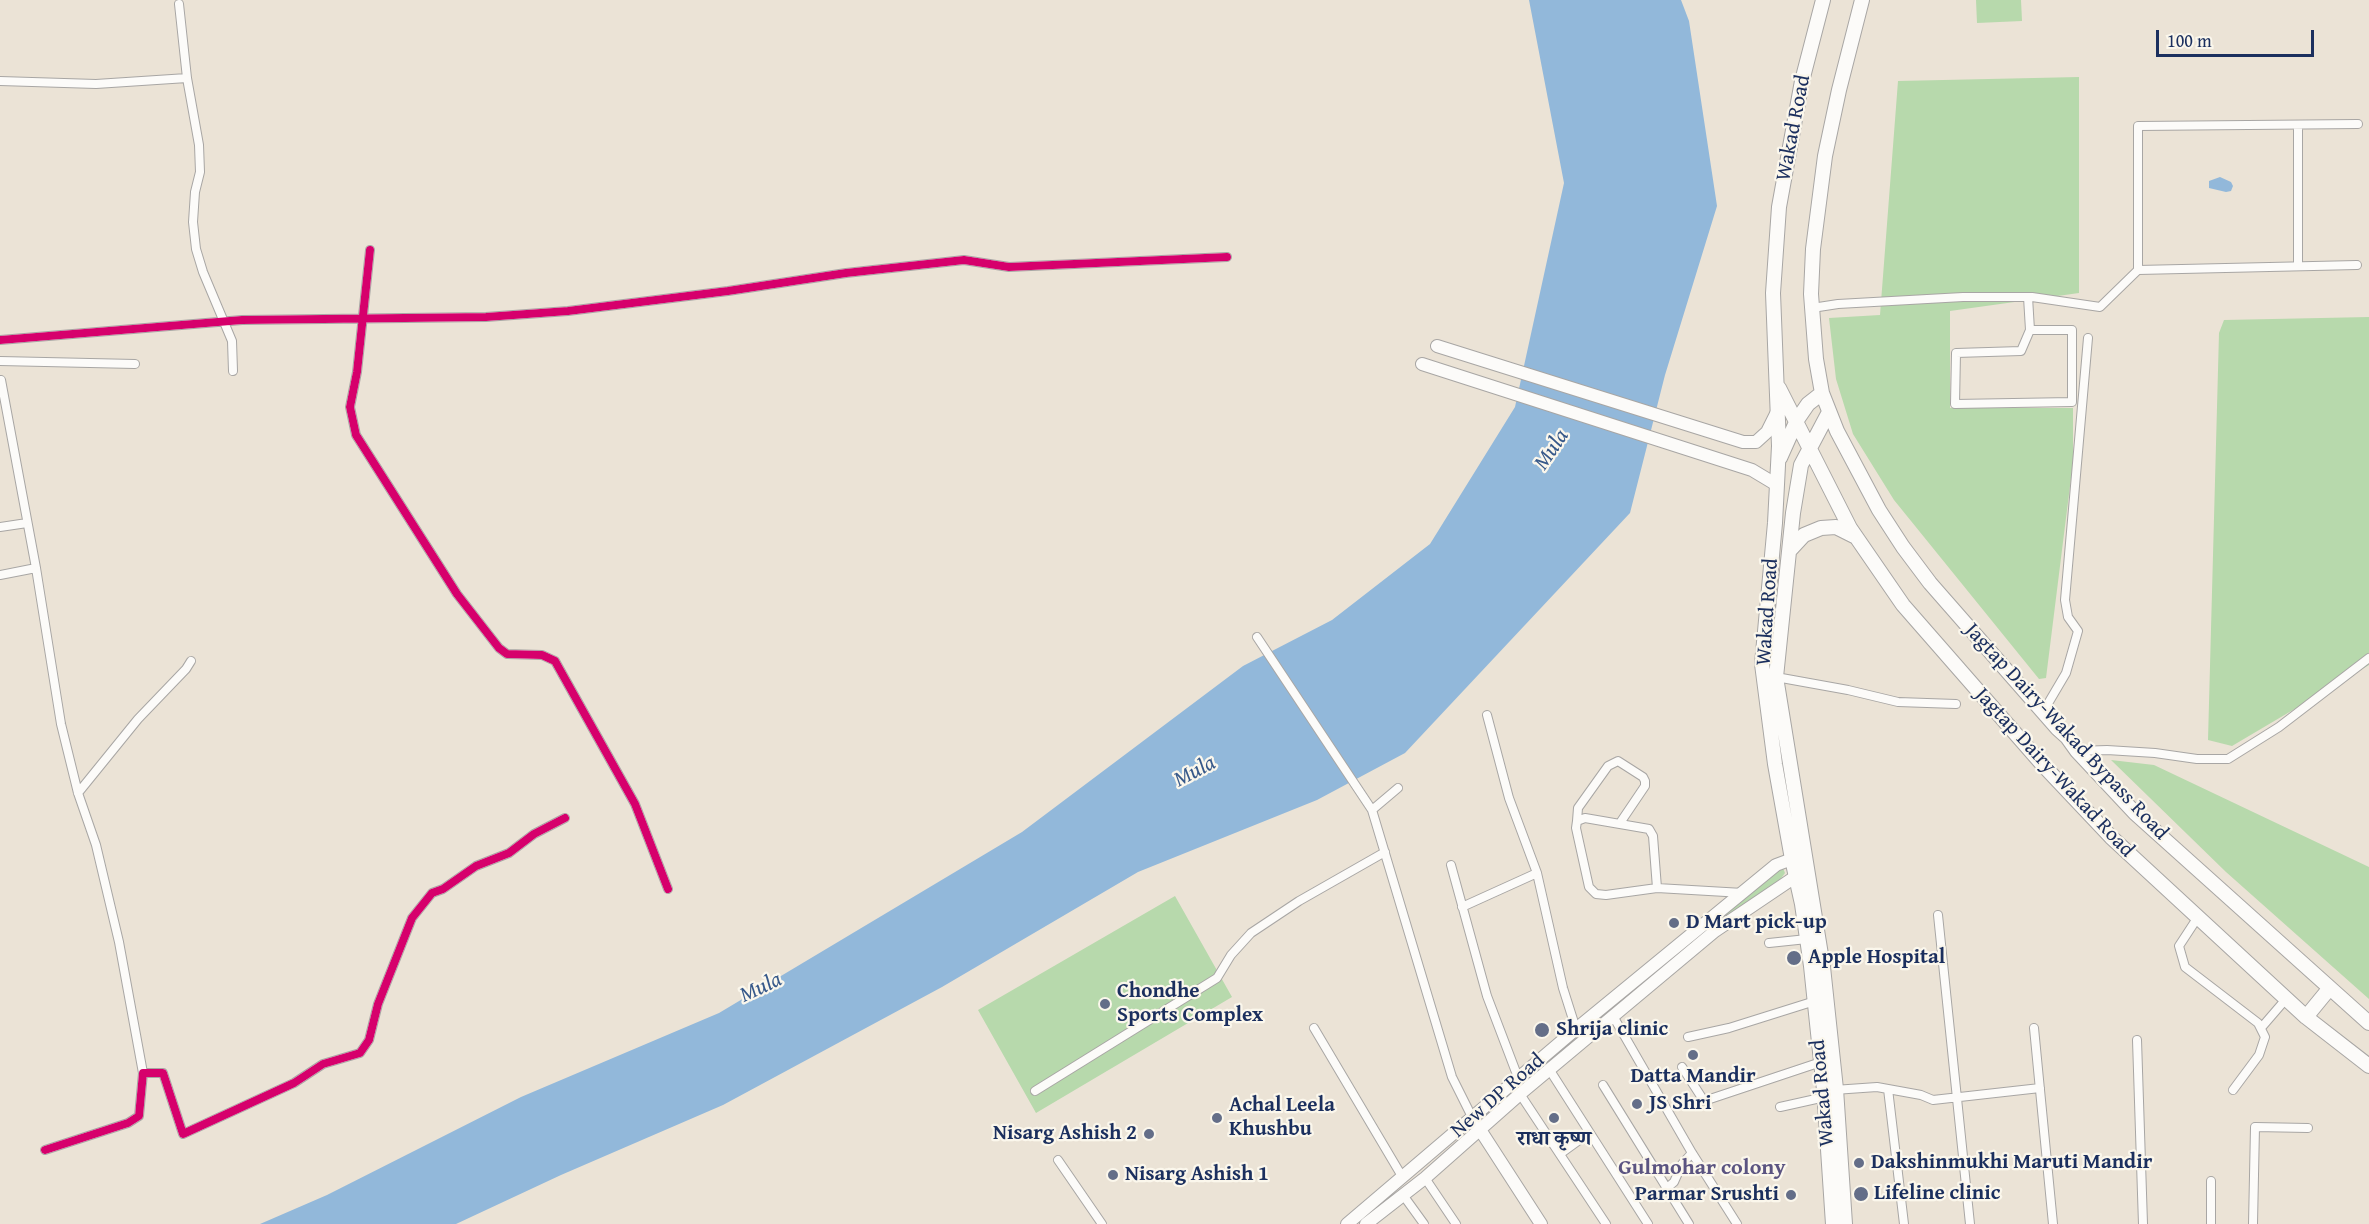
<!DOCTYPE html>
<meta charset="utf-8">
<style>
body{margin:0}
#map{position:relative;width:2369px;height:1224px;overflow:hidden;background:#ebe3d6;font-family:"Gentium Book Plus",serif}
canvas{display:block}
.scale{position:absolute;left:2156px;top:30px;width:158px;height:27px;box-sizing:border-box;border:3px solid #1b2f5e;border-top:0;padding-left:8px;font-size:18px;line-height:21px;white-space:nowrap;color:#1b2f5e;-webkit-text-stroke:4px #fbf7ec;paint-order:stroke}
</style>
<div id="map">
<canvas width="2369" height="1224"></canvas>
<div class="scale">100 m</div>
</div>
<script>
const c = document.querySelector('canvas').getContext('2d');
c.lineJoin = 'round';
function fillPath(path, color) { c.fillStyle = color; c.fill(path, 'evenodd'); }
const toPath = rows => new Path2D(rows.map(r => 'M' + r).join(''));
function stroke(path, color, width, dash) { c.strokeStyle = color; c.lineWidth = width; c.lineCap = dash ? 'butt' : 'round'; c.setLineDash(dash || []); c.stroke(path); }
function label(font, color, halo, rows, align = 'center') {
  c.font = font + ' "Gentium Book Plus","Noto Serif Devanagari",serif'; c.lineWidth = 4.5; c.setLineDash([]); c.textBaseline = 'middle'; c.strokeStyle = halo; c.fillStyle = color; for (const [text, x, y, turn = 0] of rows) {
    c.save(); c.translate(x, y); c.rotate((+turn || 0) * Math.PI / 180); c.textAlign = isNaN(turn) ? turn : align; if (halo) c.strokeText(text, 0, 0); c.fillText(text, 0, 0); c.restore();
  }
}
fillPath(toPath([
 [1976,0,2021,0,2022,21,1977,23],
 [2079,77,2079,293,1950,311,1950,408,2073,408,2073,462,2046,678,2039,679,1894,500,1853,434,1836,379,1829,318,1880,315,1898,81],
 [2369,317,2369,665,2232,746,2208,740,2219,333,2224,320],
 [2111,760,2154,765,2369,867,2369,999,2226,872],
 [1783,868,1785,873,1774,888,1727,918,1722,914,1745,898,1771,875],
 [1175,896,1232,997,1036,1113,978,1010]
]), '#b7d9ac');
fillPath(toPath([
 [1529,0,1681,0,1689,21,1717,206,1665,375,1630,513,1405,753,1317,800,1138,872,942,987,723,1105,561,1175,456,1224,260,1224,327,1195,521,1097,719,1013,1022,832,1243,666,1332,620,1430,544,1515,407,1564,183],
 [2220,177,2231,182,2233,186,2231,191,2226,192,2209,188,2209,181]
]), '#92b8da');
const street = toPath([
 [179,4,187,78,199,145,200,172,195,192,193,222,196,249,203,272,232,341,233,371],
 [0,81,96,84,187,78],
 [2298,125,2298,266],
 [370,250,357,372,350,407,356,435,457,594,499,648,507,654,542,655,555,661,635,804,668,889],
 [2357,265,2138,270,2138,126,2358,124],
 [2028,297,2030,330,2021,351,1956,353,1955,404,2072,402,2072,330,2030,330],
 [1812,308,1838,304,1963,297,2032,297,2100,307,2138,270],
 [0,340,242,320,486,317,568,311,728,291,846,273,964,260,1009,267,1227,257],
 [0,361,135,364],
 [1,380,36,568,61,724,78,793,96,845,119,942,143,1073],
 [0,527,27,523],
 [0,575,36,568],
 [1257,637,1372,810,1452,1077,1473,1119],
 [1776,677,1848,690,1898,702,1956,704],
 [2043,712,2066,673,2078,631,2068,617,2065,600,2088,338],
 [1487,715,1509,798,1537,873,1563,988,1576,1029],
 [2077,751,2107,750,2155,753,2197,759,2228,759,2279,727,2369,658],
 [78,793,138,719,186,669,191,661],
 [1372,810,1398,788],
 [1577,821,1578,808,1608,766,1618,761,1643,777,1645,781,1645,786,1620,823],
 [1451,865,1487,996,1519,1080],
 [1657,888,1606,895,1596,894,1589,887,1576,828,1577,821,1585,818,1649,829,1653,836,1657,888,1743,893],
 [1462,907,1537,873],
 [1938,915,1970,1224],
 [2198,917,2179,946,2185,967,2258,1023,2265,1037,2259,1055,2233,1090],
 [1769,943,1807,939],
 [1613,1016,1692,1153,1737,1224],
 [1314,1028,1403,1178],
 [2034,1028,2053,1224],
 [2261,1028,2286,999],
 [1688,1037,1729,1028,1815,1001],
 [2137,1040,2143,1224],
 [1682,1067,1704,1101,1821,1062],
 [1549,1069,1648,1224],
 [1603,1085,1689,1224],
 [1888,1089,1904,1224],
 [1834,1090,1877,1087,1921,1095,1933,1100,2040,1088],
 [1035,1091,1217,978,1231,955,1251,933,1299,901,1385,852],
 [1520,1094,1606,1224],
 [1780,1107,1825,1097],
 [45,1150,128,1123,139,1116,143,1073,163,1073,183,1134,294,1083,323,1064,360,1053,369,1040,378,1004,412,918,432,893,443,889,476,866,509,853,534,834,565,818],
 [1560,1154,1589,1133],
 [1058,1160,1102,1224],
 [1425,1178,1456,1224],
 [2211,1181,2211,1224],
 [1667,1188,1674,1182,1682,1164,1692,1153],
 [1403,1195,1424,1224],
 [2253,1224,2255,1127,2308,1128]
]);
const secondary = toPath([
 [1437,346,1743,442,1756,442,1767,432,1778,410],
 [1422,364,1752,470,1777,485],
 [1477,1125,1541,1224],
 [1347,1224,1576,1029,1776,865,1792,859],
 [1366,1224,1425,1178,1520,1094,1715,931,1795,877]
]);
const primary = toPath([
 [1823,0,1802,81,1779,207,1773,293,1779,446,1775,523,1762,664,1775,764,1792,859,1802,904,1811,966,1824,1090,1833,1224],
 [1862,0,1839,90,1825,156,1813,249,1811,294,1816,359,1822,393,1837,431,1879,510,1903,547,1930,583,2057,728,2067,737,2077,751,2135,813,2369,1023],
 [1779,388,1850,528,1903,605,2042,764,2111,837,2306,1017,2369,1066],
 [1829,412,1801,465,1793,513,1776,677,1823,967,1836,1089,1845,1224],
 [1780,458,1797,420,1808,404,1822,393],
 [1791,549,1804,535,1821,528,1836,527,1854,536],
 [2306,1017,2329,989]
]);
stroke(street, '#a8a6a4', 10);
stroke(secondary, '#a8a6a4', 14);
stroke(primary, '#a8a6a4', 16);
stroke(street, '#fcfbf9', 8);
stroke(secondary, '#fcfbf9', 12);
stroke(primary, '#fcfbf9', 14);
stroke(toPath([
 [370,250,357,372,350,407,356,435,457,594,499,648,507,654,542,655,555,661,635,804,668,889],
 [0,340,242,320,486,317,568,311,728,291,846,273,964,260,1009,267,1227,257],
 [45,1150,128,1123,139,1116,143,1073,163,1073,183,1134,294,1083,323,1064,360,1053,369,1040,378,1004,412,918,432,893,443,889,476,866,509,853,534,834,565,818]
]), '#d6006c', 8);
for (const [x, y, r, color] of [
 [1674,923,6,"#646e88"],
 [1794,958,8,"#646e88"],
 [1105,1004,6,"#646e88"],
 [1542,1030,8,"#646e88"],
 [1693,1055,6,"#646e88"],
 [1637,1104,6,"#646e88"],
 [1217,1118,6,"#646e88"],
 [1554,1118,6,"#646e88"],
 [1149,1134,6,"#646e88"],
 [1859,1163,6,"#646e88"],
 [1113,1175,6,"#646e88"],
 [1861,1194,8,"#646e88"],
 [1791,1195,6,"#646e88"]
]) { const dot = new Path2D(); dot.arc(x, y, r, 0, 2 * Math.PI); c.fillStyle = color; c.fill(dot); stroke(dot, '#fbf7ec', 2); }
label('21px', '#1b2f5e', '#fbf7ec', [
 ["Wakad Road",1794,128,-79],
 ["Wakad Road",1768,612,-86],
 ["Jagtap Dairy-Wakad Bypass Road",2066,732,47],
 ["Jagtap Dairy-Wakad Road",2054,773,47],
 ["Wakad Road",1823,1093,-95],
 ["New DP Road",1498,1096,-41]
]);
label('bold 21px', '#1b2f5e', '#fbf7ec', [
 ["D Mart pick-up",1686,923],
 ["Apple Hospital",1808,958],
 ["Chondhe",1117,992],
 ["Sports Complex",1117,1016],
 ["Shrija clinic",1556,1030],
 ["Datta Mandir",1693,1077,"center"],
 ["JS Shri",1649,1104],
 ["Achal Leela",1229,1106],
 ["Khushbu",1229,1130],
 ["Nisarg Ashish 2",1137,1134,"right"],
 ["राधा कृष्ण",1554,1140,"center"],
 ["Dakshinmukhi Maruti Mandir",1871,1163],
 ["Nisarg Ashish 1",1125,1175],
 ["Lifeline clinic",1874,1194],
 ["Parmar Srushti",1779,1195,"right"]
], 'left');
label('italic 22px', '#37598a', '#fbf7ec', [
 ["Mula",1552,450,-56],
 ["Mula",1195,772,-28],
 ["Mula",761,988,-25]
]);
label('bold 22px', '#5b5481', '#fbf7ec', [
 ["Gulmohar colony",1702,1168]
]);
</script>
